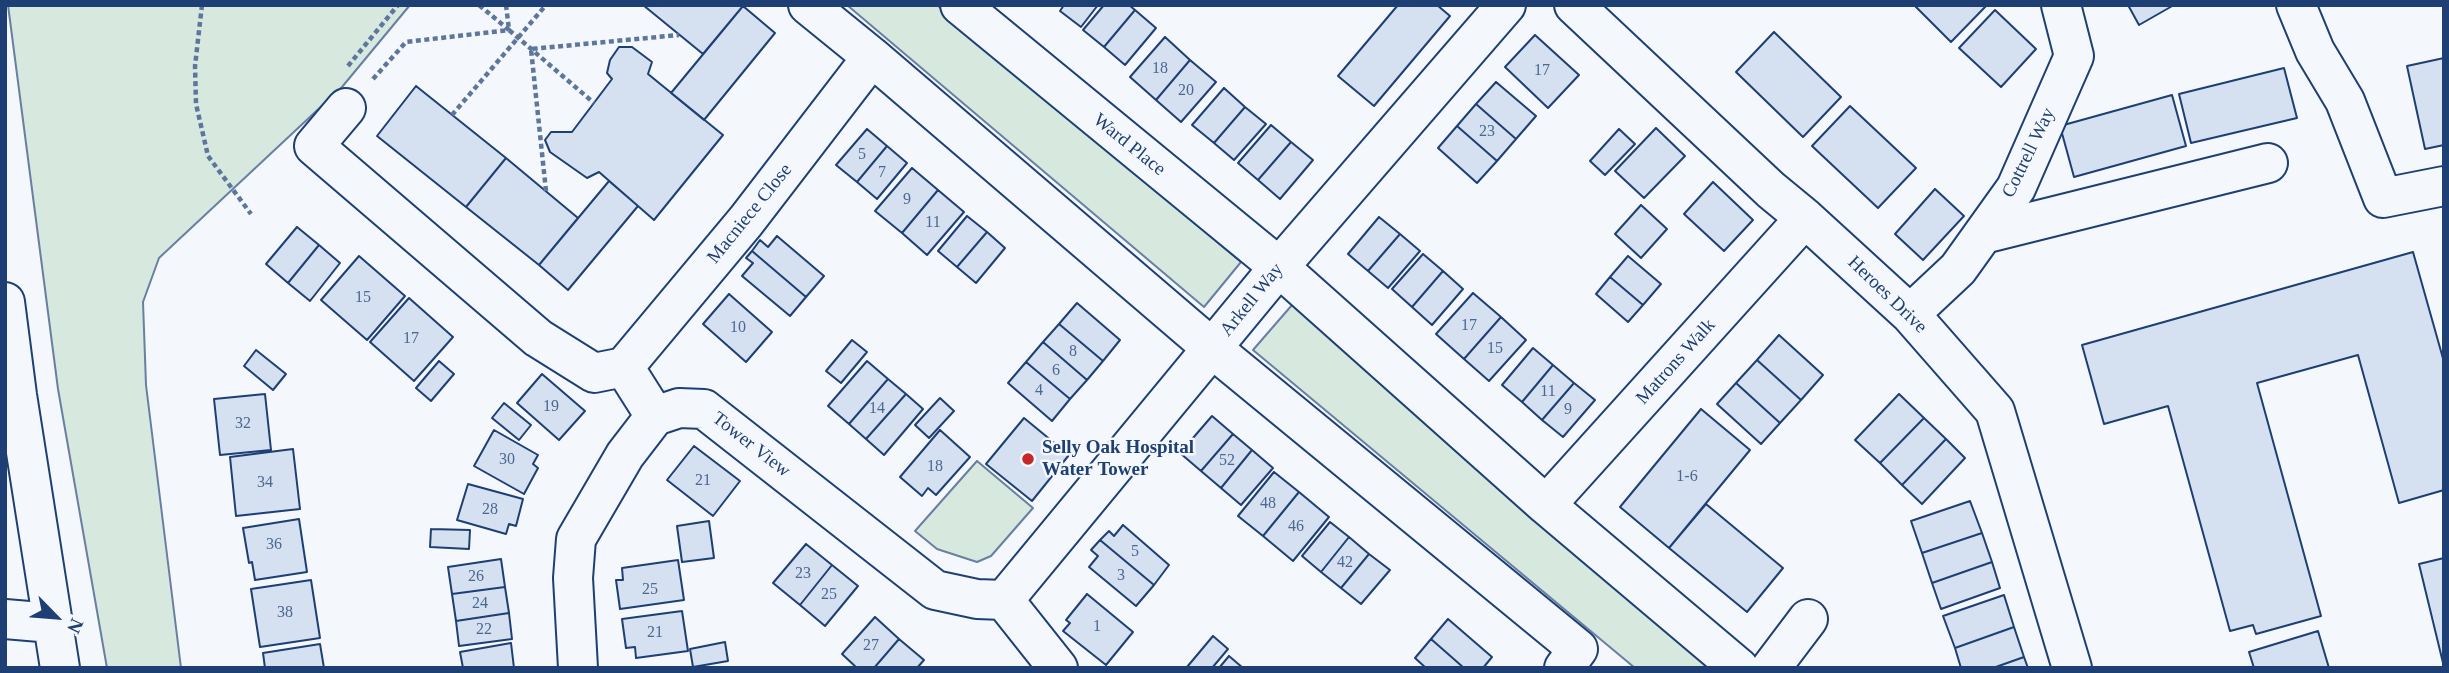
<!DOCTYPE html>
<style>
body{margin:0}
#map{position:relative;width:2449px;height:673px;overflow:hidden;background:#f4f7fb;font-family:Georgia,serif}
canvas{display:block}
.frame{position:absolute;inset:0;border:7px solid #1d3f73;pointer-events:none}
.north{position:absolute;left:21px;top:582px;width:70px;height:70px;-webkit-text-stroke:5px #f4f7fb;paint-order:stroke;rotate:115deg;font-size:19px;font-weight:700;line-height:28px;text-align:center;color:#1d3f73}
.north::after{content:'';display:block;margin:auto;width:24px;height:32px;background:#1d3f73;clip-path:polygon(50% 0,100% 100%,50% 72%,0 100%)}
</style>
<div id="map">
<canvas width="2449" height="673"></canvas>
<div class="frame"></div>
<div class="north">N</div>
</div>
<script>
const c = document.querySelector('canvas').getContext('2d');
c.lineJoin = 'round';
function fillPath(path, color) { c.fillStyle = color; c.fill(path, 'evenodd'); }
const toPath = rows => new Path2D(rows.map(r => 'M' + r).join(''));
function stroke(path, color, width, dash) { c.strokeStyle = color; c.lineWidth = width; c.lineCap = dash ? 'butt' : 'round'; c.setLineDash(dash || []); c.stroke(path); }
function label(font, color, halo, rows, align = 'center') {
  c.font = font + ' Georgia,serif'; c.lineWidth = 5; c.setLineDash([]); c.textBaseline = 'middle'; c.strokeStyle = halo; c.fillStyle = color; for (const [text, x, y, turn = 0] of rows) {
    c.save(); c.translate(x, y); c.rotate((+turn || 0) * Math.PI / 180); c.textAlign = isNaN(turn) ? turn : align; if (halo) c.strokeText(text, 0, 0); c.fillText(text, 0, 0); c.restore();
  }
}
const green = toPath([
 [8,5,410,5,342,87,159,258,143,302,146,385,181,668,107,668,58,389,8,5],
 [847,5,937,5,1241,262,1204,307,847,5],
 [1292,305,1721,668,1635,668,1253,350,1292,305],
 [977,461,1033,508,991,556,977,562,937,549,915,531,977,461]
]);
fillPath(green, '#d7e8df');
stroke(green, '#687fa3', 2);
const building = toPath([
 [643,5,741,5,743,6,703,54,643,5],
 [1064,5,1098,5,1081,27,1060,11,1064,5],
 [1104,5,1129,5,1135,10,1104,47,1083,30,1104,5],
 [1398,5,1437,5,1450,16,1374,106,1338,76,1398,5],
 [1914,5,1987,5,1951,42,1914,5],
 [2128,5,2174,5,2139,25,2128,5],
 [743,6,775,33,704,120,671,93,743,6],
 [1135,10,1156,28,1125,65,1104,47,1135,10],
 [1995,10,2036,49,2001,87,1959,48,1995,10],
 [1774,32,1841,97,1803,137,1736,72,1774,32],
 [1535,35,1579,75,1548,108,1505,67,1535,35],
 [1165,37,1190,60,1156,100,1130,77,1165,37],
 [619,47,632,47,652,62,648,74,723,135,654,220,599,172,587,178,550,152,545,140,551,132,572,132,612,79,607,73,610,60,619,47],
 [2444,58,2444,145,2425,149,2407,66,2444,58],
 [1190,60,1216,82,1181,122,1156,100,1190,60],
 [2284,68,2297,118,2191,143,2179,94,2284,68],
 [1496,82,1536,116,1516,139,1476,104,1496,82],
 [416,86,506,158,466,207,377,136,416,86],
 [1224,88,1245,107,1214,143,1192,125,1224,88],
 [2172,95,2186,146,2074,177,2060,126,2172,95],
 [1476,104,1516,139,1497,161,1457,126,1476,104],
 [1850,106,1916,168,1878,208,1812,146,1850,106],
 [1245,107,1266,124,1234,160,1214,143,1245,107],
 [1271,125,1291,142,1258,180,1238,163,1271,125],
 [1457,126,1497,161,1477,183,1438,148,1457,126],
 [1656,128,1685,156,1644,198,1615,171,1656,128],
 [867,129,887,146,857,182,836,165,867,129],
 [1619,129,1635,144,1605,175,1590,161,1619,129],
 [1291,142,1313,160,1280,199,1258,180,1291,142],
 [887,146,907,163,877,199,857,182,887,146],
 [506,158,578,218,539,265,466,207,506,158],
 [912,168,938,190,902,233,875,211,912,168],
 [609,181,638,206,568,290,539,265,609,181],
 [1713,182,1753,220,1724,251,1684,214,1713,182],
 [1935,189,1964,216,1923,260,1895,234,1935,189],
 [938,190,964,212,927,255,902,233,938,190],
 [1641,205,1667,229,1641,258,1615,234,1641,205],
 [967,216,987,232,957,267,938,251,967,216],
 [1379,217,1400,234,1368,271,1348,254,1379,217],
 [297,227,319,245,288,283,266,264,297,227],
 [987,232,1005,248,976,283,957,267,987,232],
 [1400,234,1420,251,1388,288,1368,271,1400,234],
 [777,236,824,276,806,297,752,251,760,240,768,247,777,236],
 [319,245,340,263,310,301,288,283,319,245],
 [752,251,806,297,790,316,742,276,753,263,746,258,752,251],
 [2413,252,2444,362,2444,490,2399,503,2358,355,2257,383,2321,616,2256,634,2253,625,2230,631,2168,406,2104,424,2082,345,2413,252],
 [1423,254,1443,271,1412,307,1392,289,1423,254],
 [359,256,405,296,367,340,321,300,359,256],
 [1628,256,1661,284,1643,305,1610,277,1628,256],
 [1443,271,1463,289,1432,325,1412,307,1443,271],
 [1610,277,1643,305,1628,322,1596,294,1610,277],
 [1473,293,1501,317,1464,359,1436,334,1473,293],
 [729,294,772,332,746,362,703,324,729,294],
 [409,298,453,337,414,381,370,342,409,298],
 [1077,303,1120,340,1103,361,1059,324,1077,303],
 [1501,317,1526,340,1489,381,1464,359,1501,317],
 [1059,324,1103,361,1087,380,1043,342,1059,324],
 [1779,335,1823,375,1801,400,1757,360,1779,335],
 [852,340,867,352,841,383,826,371,852,340],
 [1043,342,1087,380,1070,399,1026,362,1043,342],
 [1533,348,1553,365,1522,402,1502,385,1533,348],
 [256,350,286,374,273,390,244,366,256,350],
 [1757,360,1801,400,1780,423,1736,383,1757,360],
 [439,361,454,374,431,401,416,388,439,361],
 [867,361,888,379,849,424,828,406,867,361],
 [1026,362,1070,399,1052,421,1008,383,1026,362],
 [1553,365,1574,383,1542,420,1522,402,1553,365],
 [542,374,585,411,559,440,517,403,542,374],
 [888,379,906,394,866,439,849,424,888,379],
 [1574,383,1595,400,1563,437,1542,420,1574,383],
 [1736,383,1780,423,1761,444,1717,404,1736,383],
 [265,394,271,450,220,455,214,399,265,394],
 [906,394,923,409,884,455,866,439,906,394],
 [1899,394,1924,418,1880,463,1855,440,1899,394],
 [940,398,954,411,929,438,915,425,940,398],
 [504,403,531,425,519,440,492,418,504,403],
 [1701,409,1750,450,1669,548,1620,507,1701,409],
 [1212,416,1233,434,1201,471,1180,453,1212,416],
 [1024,418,1069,455,1032,501,986,464,1024,418],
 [1924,418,1946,439,1902,485,1880,463,1924,418],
 [494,430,538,455,533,464,538,468,524,494,474,466,494,430],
 [940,430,970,457,936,495,928,488,922,496,900,477,940,430],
 [1233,434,1252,450,1221,488,1201,471,1233,434],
 [1946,439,1965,458,1922,504,1902,485,1946,439],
 [694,446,740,481,713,516,667,480,694,446],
 [293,449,300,509,236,516,230,457,293,449],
 [1252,450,1273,468,1241,505,1221,488,1252,450],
 [1274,472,1299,492,1263,536,1238,516,1274,472],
 [468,484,523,499,516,526,509,524,506,534,457,520,468,484],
 [1299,492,1329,517,1293,561,1263,536,1299,492],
 [1970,501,1982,533,1922,553,1911,521,1970,501],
 [1706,504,1783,568,1747,612,1669,548,1706,504],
 [299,519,307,572,255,580,252,562,249,563,243,528,299,519],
 [709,521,714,558,682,562,677,526,709,521],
 [1330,522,1349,537,1321,572,1302,556,1330,522],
 [1123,525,1169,565,1154,585,1100,540,1109,531,1114,536,1123,525],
 [431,529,470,530,469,549,430,547,431,529],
 [1982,533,1992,562,1932,583,1922,553,1982,533],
 [1349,537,1369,554,1341,588,1321,572,1349,537],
 [1100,540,1154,585,1136,606,1089,567,1098,556,1091,550,1100,540],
 [806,544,832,565,800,605,773,583,806,544],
 [1369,554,1390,570,1361,604,1341,588,1369,554],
 [2444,558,2444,667,2419,564,2444,558],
 [501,559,505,587,452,594,448,567,501,559],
 [678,560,684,600,620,609,616,580,623,580,622,568,678,560],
 [1992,562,2000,588,1941,609,1932,583,1992,562],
 [832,565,858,586,825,626,800,605,832,565],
 [311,580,320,638,260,647,251,589,311,580],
 [505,587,509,613,456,621,452,594,505,587],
 [1087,594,1133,632,1106,665,1063,631,1070,623,1066,620,1087,594],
 [2004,595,2014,627,1955,648,1943,616,2004,595],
 [682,611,688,651,636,658,635,647,626,648,622,619,682,611],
 [509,613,512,639,459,646,456,621,509,613],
 [875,617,899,639,874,668,857,668,842,654,875,617],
 [1448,619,1492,657,1483,668,1464,668,1431,639,1448,619],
 [2014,627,2024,657,1993,668,1961,668,1955,648,2014,627],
 [2318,631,2329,668,2254,668,2249,652,2318,631],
 [1213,636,1228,649,1212,668,1187,667,1213,636],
 [899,639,924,660,917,668,874,668,899,639],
 [1431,639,1464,668,1426,668,1415,658,1431,639],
 [725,642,728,661,693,667,690,649,725,642],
 [511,643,514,668,463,668,460,652,511,643],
 [320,644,324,668,265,668,263,653,320,644],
 [1229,656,1243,668,1219,668,1229,656],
 [2024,657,2028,668,1993,668,2024,657]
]);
fillPath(building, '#d5e0f0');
stroke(building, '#1d3f73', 2);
const minor = toPath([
 [808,5,872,57],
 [960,5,1279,267,1546,505,1739,668],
 [1574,5,1771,190,1805,218,1910,314,1995,411,2072,668],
 [2296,5,2315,51,2345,101,2383,198,2444,186],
 [346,108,314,146,538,338,594,373,624,367,655,416,679,408,704,409,935,590,977,599,1004,600,1058,668],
 [1983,234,2268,163],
 [5,302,17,395,60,668],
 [1910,314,1958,269,2016,188,2074,56,2061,5],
 [624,367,746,221,872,57,1213,349,1578,649,1564,668],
 [1546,505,1805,218],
 [1004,600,1279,267,1506,5],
 [5,619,52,623],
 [578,668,573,578,576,539,625,455,655,416],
 [1771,668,1808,619]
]);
stroke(minor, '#1d3f73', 42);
stroke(toPath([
 [202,5,195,66,196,104,208,156,251,214],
 [506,5,509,30,594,103],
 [348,66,398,5],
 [373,79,406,42,509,30,479,5],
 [452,115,546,5],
 [546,191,531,49,679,35]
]), '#5e769c', 4.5, [5, 3.5]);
stroke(minor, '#f4f7fb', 38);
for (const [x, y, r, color] of [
 [1028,459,7,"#c62828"]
]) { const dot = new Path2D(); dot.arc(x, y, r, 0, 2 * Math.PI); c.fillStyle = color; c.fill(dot); stroke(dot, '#f4f7fb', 2.5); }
label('16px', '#4b6792', null, [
 ["18",1160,69],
 ["17",1542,71],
 ["20",1186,91],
 ["23",1487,132],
 ["5",862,155],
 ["7",882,173],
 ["9",907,200],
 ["11",933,223],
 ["15",363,298],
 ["17",1469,326],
 ["10",738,328],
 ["17",411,339],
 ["15",1495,349],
 ["8",1073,352],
 ["6",1056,371],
 ["4",1039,391],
 ["11",1548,392],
 ["19",551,407],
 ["14",877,409],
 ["9",1568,410],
 ["32",243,424],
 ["30",507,460],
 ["52",1227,461],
 ["18",935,467],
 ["1-6",1687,477],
 ["21",703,481],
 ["34",265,483],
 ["48",1268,504],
 ["28",490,510],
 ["46",1296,527],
 ["36",274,545],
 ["5",1135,552],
 ["42",1345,563],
 ["23",803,574],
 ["3",1121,576],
 ["26",476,577],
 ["25",650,590],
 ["25",829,595],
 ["24",480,604],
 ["38",285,613],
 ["1",1097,627],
 ["22",484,630],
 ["21",655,633],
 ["27",871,646]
]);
label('19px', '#1d3f73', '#f4f7fb', [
 ["Ward Place",1129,145,39],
 ["Cottrell Way",2029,153,-64],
 ["Macniece Close",750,214,-51],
 ["Heroes Drive",1887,295,44],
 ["Arkell Way",1252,300,-51],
 ["Matrons Walk",1676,362,-48],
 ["Tower View",751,445,38]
]);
label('bold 19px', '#1d3f73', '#f4f7fb', [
 ["Selly Oak Hospital",1042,448],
 ["Water Tower",1042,470]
], 'left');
</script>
